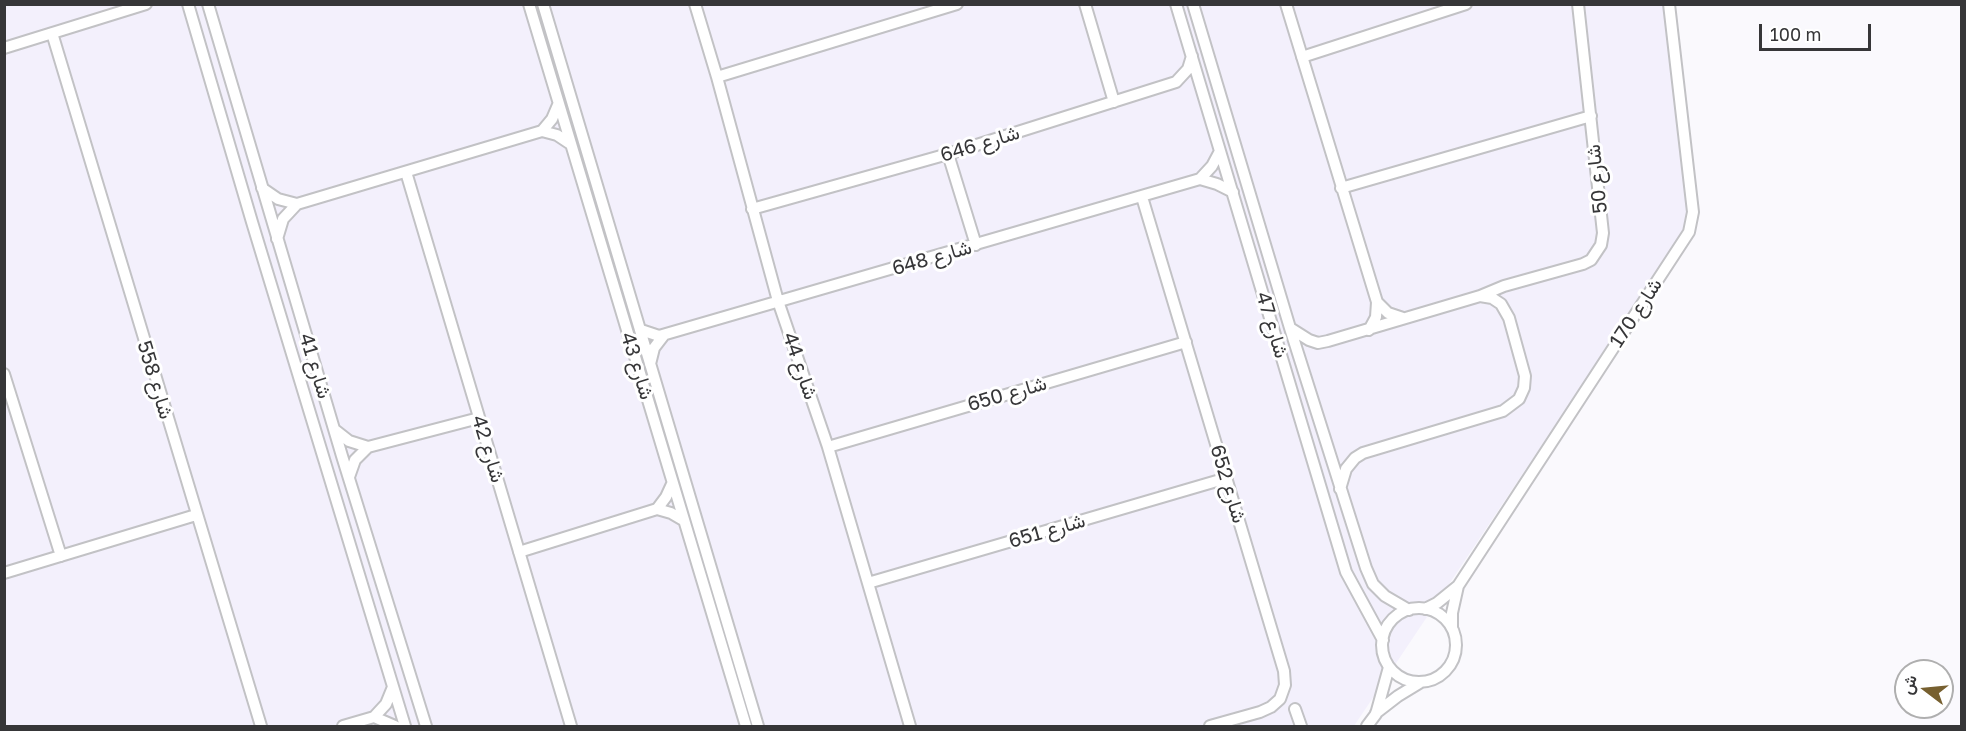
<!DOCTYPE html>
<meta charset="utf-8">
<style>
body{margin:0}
#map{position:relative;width:1966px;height:731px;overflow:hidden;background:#faf9fd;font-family:"Golos Text",Vazirmatn,sans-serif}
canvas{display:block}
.frame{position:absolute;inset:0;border:6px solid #363638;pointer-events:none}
.north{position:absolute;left:1894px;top:659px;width:60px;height:60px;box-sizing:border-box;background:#fff;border:2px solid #afafaf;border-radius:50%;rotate:286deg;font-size:16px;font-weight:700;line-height:24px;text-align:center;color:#363638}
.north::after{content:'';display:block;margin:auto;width:21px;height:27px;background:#776030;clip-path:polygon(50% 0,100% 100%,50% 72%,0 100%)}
.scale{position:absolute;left:1759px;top:24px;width:112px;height:27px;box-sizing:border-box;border:3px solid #363638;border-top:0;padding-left:8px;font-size:18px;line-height:21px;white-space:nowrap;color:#363638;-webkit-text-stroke:4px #fff;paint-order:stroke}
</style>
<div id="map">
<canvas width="1966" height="731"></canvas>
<div class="frame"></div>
<div class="north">ش</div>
<div class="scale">100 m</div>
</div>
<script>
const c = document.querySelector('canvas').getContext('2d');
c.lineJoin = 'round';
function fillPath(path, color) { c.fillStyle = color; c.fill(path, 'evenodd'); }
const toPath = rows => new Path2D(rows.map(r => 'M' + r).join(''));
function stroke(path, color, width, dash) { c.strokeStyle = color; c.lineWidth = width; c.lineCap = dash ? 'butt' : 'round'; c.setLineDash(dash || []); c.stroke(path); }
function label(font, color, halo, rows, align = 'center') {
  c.font = font + ' "Golos Text",Vazirmatn,sans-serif'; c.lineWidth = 6; c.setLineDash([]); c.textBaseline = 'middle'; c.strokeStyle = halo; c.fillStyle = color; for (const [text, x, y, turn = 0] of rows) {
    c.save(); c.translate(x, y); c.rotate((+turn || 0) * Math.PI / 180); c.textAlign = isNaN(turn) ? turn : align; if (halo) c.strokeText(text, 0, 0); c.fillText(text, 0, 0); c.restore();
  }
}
fillPath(toPath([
 [4,5,1674,5,1698,212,1354,726,5,726]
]), '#f3f0fc');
const minor = toPath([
 [188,4,252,222,405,726],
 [208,4,342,456,426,726],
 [529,4,746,726],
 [543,4,758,726],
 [695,4,717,77,778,301,828,447,910,726],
 [1085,4,1114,102],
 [1176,4,1346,572,1383,640],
 [1193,4,1290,328,1366,568,1373,584,1385,596,1409,610],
 [1286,4,1377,302,1376,317,1369,330],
 [52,33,261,726],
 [4,48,146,4],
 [1302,57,1466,4],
 [717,77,957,4],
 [542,131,552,119,558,105],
 [948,154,976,245],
 [406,172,571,726],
 [1200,179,1212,166,1220,151],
 [262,188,278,199,297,204],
 [1341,188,1591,116],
 [1142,197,1284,671,1285,685,1280,699,1271,707,1260,712,1210,726],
 [752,209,948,154,1176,82,1188,69,1192,56],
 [277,239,283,219,297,204,542,131,557,135,569,143],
 [1480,296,1504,286,1583,264,1591,260,1601,245,1603,233,1578,4],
 [1377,302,1388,313,1403,318],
 [1290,328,1309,340,1318,343,1328,341,1480,296,1492,298,1501,304,1509,318,1525,376,1524,388,1519,399,1503,411,1363,453,1355,458,1346,469,1340,489],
 [641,330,659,336,1200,179,1217,184,1233,192],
 [650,364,654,348,664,335],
 [4,374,61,556],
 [335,430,349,441,368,447],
 [828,447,1186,342],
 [349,477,355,460,368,447,479,418],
 [657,509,666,497,672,484],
 [519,552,657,509,671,513,683,520],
 [4,573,196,515],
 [868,583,1227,478],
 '1382 645a37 37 0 1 1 74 0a37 37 0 1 1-74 0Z',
 [1425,609,1437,603,1458,586,1689,232,1693,212,1669,4],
 [1452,627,1452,613,1458,586],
 [1295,709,1301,726],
 [1376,713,1398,696,1421,682],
 [374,717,395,726],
 [343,726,374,717,386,704,393,687],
 [1367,726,1376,714,1389,667]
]);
stroke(minor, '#c2c2c5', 14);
stroke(minor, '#fff', 10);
label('20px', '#363638', '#fff', [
 ["شارع 646",980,144,-17],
 ["شارع 50",1597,179,-96],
 ["شارع 648",932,258,-16],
 ["شارع 170",1636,313,-57],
 ["شارع 47",1272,325,73],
 ["شارع 41",315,366,73],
 ["شارع 43",637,366,73],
 ["شارع 44",800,366,71],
 ["شارع 558",155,380,73],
 ["شارع 650",1007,394,-16],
 ["شارع 42",488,449,73],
 ["شارع 652",1228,484,73],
 ["شارع 651",1047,531,-16]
]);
</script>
